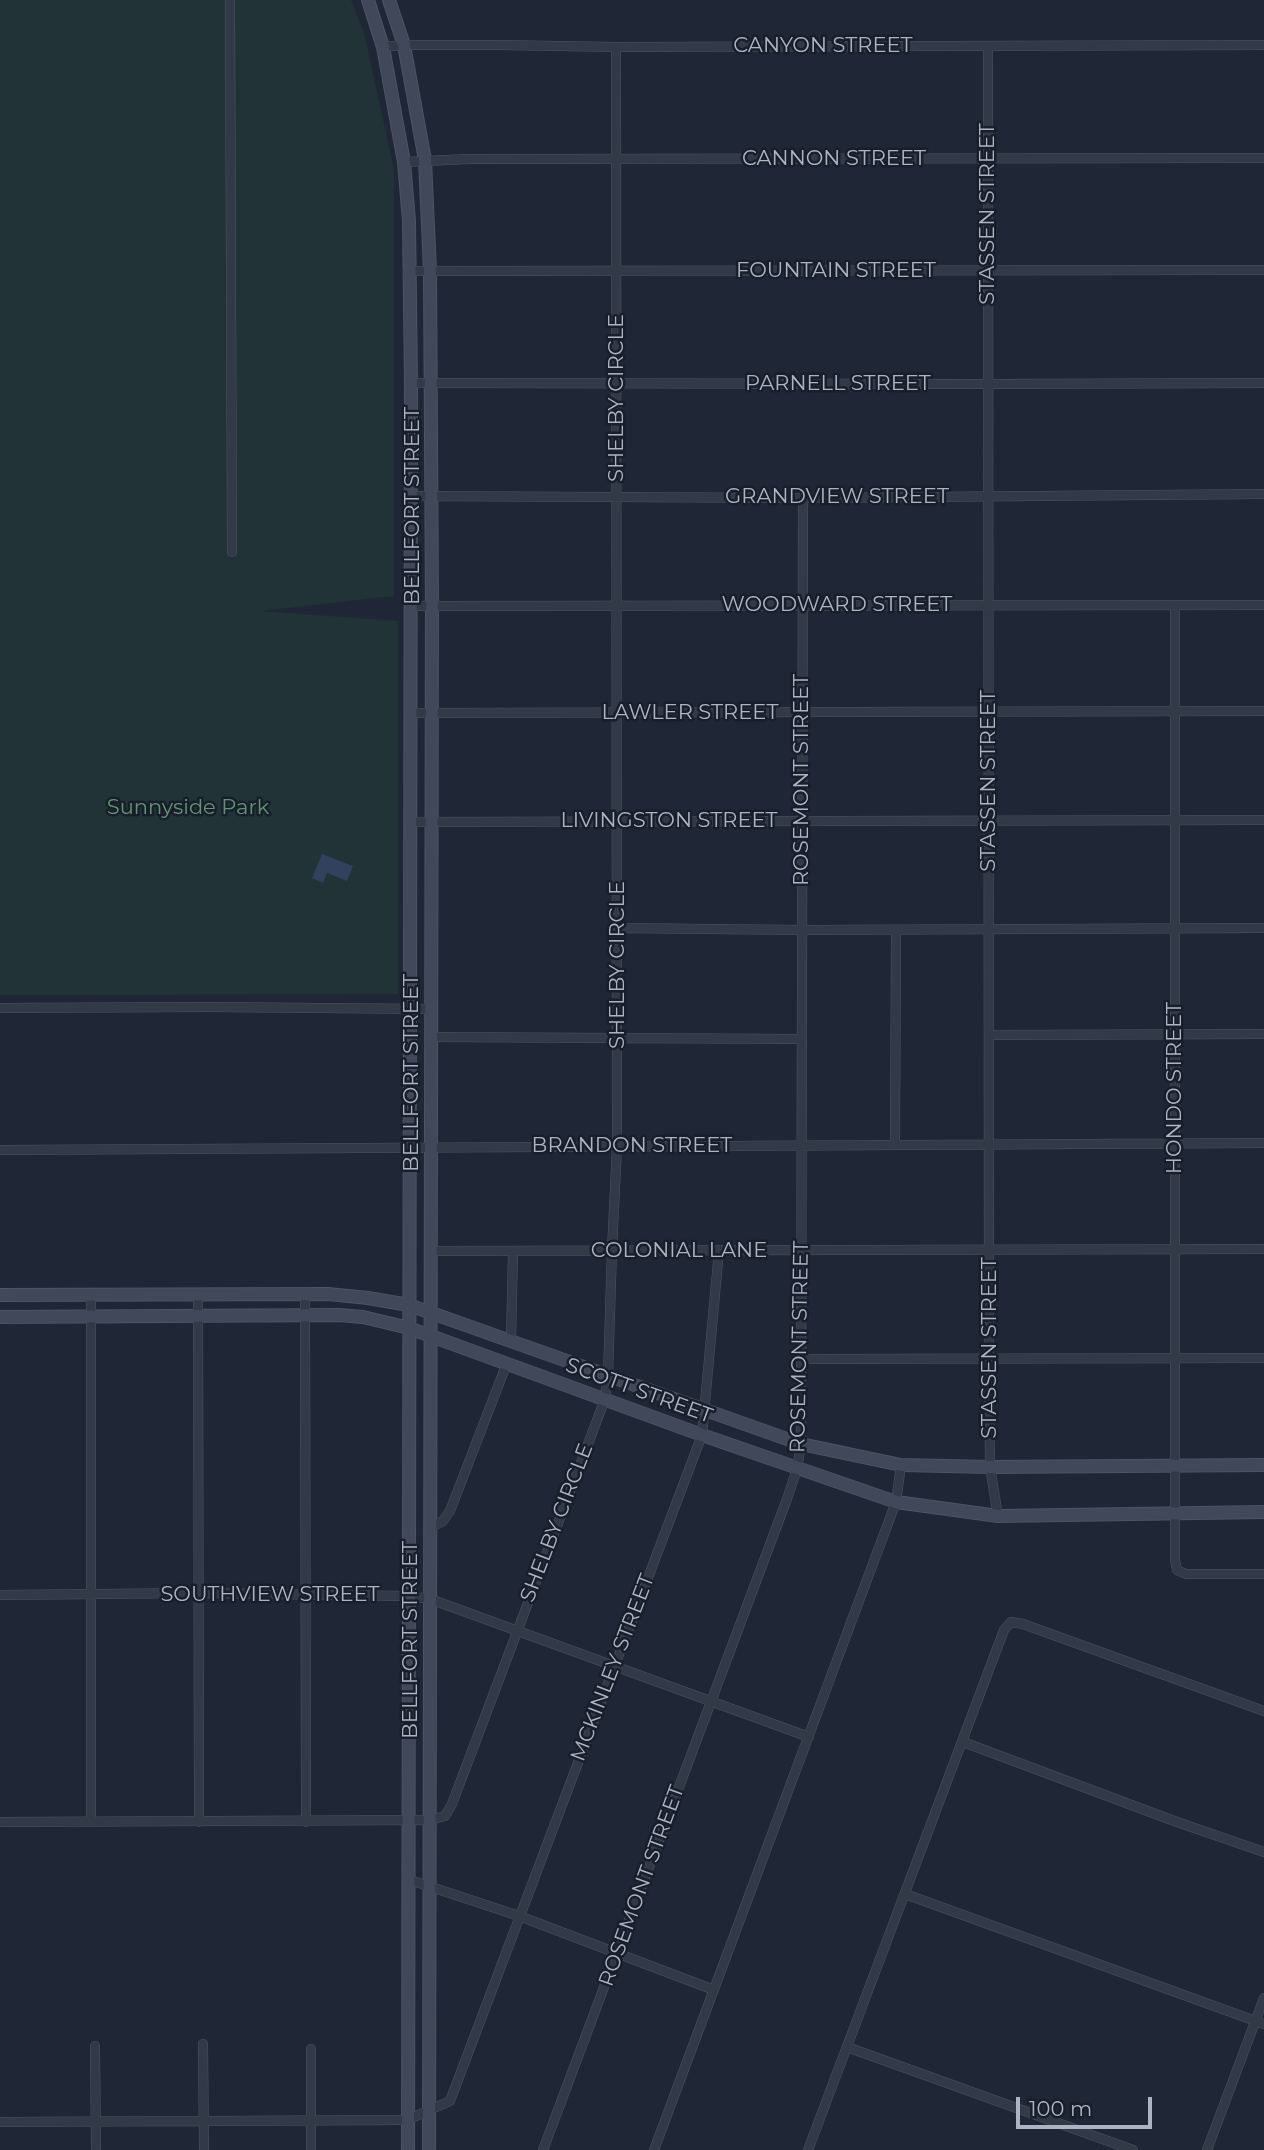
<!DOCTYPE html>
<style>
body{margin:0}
#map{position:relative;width:1264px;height:2150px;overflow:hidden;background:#1f2736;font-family:Montserrat,sans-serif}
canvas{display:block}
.scale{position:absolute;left:1016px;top:2097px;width:136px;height:32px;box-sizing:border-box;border:4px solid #acb4c4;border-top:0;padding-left:9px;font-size:21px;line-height:24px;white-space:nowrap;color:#acb4c4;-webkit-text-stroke:5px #181f2b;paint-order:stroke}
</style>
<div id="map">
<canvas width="1264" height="2150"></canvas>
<div class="scale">100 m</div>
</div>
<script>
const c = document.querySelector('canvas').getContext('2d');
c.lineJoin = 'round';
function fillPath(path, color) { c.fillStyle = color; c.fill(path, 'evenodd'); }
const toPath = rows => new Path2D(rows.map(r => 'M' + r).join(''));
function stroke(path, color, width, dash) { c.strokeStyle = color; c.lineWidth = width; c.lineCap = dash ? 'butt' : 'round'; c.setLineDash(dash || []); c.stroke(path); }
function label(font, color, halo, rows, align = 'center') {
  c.font = font + ' Montserrat,sans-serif'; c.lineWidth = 5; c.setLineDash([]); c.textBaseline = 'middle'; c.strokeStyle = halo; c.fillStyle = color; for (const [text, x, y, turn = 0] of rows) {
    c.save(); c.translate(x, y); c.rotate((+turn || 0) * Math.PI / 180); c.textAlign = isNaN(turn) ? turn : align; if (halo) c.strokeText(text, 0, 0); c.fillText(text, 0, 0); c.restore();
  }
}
fillPath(toPath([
 [0,0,351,0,364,33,394,170,394,596,260,611,398,621,398,994,0,995]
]), '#213337');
fillPath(toPath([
 [322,854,353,866,347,881,327,873,323,883,312,878]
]), '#31415e');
const minor = toPath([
 [230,0,232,552],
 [988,46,989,1359,990,1467,998,1516],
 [383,47,404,45,501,45,616,47,1264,45],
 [404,162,469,159,1264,158],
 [408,271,1264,270],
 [411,383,988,384,1264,383],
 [410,496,803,498,1264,494],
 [1175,605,1175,1560,1177,1570,1186,1574,1264,1574],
 [410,606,1264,605],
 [409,713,1264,711],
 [409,822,1264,820],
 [618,928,802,930,1264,928],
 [0,1008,208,1007,431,1009],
 [989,1035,1264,1034],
 [431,1037,802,1039],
 [895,1145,896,930],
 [0,1150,1264,1143],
 [431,1251,1264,1249],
 [198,1294,199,1822],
 [305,1294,306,1822],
 [511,1342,513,1251],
 [802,1359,1264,1358],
 [430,1527,442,1522,450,1511,507,1363],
 [0,1595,198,1593,408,1596,430,1599,809,1737],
 [963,1742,1177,1822,1264,1852],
 [0,1822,430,1820,445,1816,452,1804,605,1399,608,1376,612,1250,617,1146,616,47],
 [91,1822,91,1295],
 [407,1879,519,1916,714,1990],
 [905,1894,1264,2024],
 [203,2044,204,2150],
 [95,2046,96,2150],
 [847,2047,1133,2150],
 [0,2122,407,2120,450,2101,702,1435,719,1251],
 [311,2150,311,2049],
 [543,2150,787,1499,797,1469,801,1444,803,498],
 [654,2150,896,1502,901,1465],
 [808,2150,1004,1630,1011,1622,1023,1624,1264,1711],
 [1207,2150,1264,1998]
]);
const secondary = toPath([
 [368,0,383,47,404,162,409,221,411,383,408,2150],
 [389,0,404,45,425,160,430,271,432,605,429,2150],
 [0,1295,328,1294,368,1298,409,1305,801,1444,901,1465,990,1467,1264,1465],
 [0,1317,339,1315,363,1317,409,1328,702,1435,896,1502,998,1516,1264,1512]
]);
stroke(minor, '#4d5462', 10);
stroke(secondary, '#4d5462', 14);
stroke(minor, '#323947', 9);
stroke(secondary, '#40485a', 12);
label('21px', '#acb4c4', '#181f2b', [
 ["CANYON STREET",823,46],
 ["CANNON STREET",834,159],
 ["STASSEN STREET",988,214,-90],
 ["FOUNTAIN STREET",836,271],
 ["PARNELL STREET",838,384],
 ["SHELBY CIRCLE",617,398,-90],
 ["GRANDVIEW STREET",837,497],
 ["BELLFORT STREET",413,506,-90],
 ["WOODWARD STREET",837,605],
 ["LAWLER STREET",690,713],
 ["ROSEMONT STREET",802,780,-90],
 ["STASSEN STREET",989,781,-90],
 ["LIVINGSTON STREET",669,821],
 ["SHELBY CIRCLE",618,965,-90],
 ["BELLFORT STREET",412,1073,-90],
 ["HONDO STREET",1175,1088,-90],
 ["BRANDON STREET",632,1146],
 ["COLONIAL LANE",679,1251],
 ["ROSEMONT STREET",800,1347,-89],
 ["STASSEN STREET",990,1348,-90],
 ["SCOTT STREET",639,1391,20],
 ["SHELBY CIRCLE",557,1523,-69],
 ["SOUTHVIEW STREET",270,1595],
 ["BELLFORT STREET",411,1640,-90],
 ["MCKINLEY STREET",613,1668,-69],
 ["ROSEMONT STREET",642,1886,-70]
]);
label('21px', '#639572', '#181f2b', [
 ["Sunnyside Park",188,808]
]);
</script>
